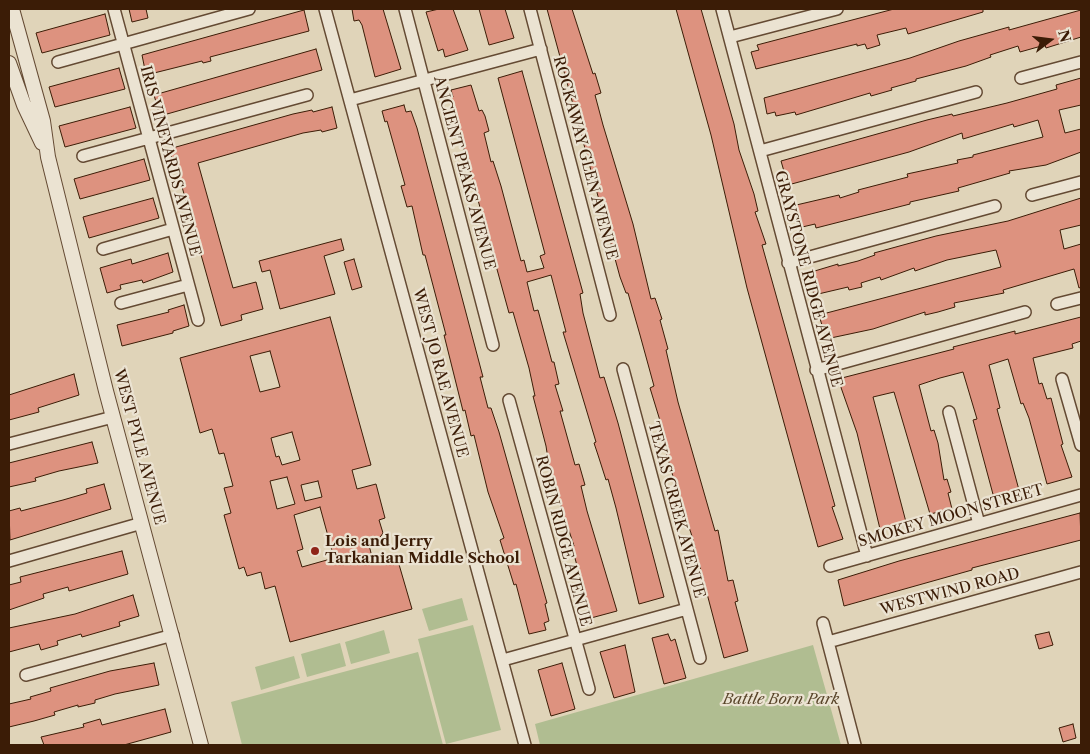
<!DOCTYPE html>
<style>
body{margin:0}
#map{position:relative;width:1090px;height:754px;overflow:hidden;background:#e0d4b9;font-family:"Libre Caslon Text",serif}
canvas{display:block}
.frame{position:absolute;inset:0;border:10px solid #3b1c06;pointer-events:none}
.north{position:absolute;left:1025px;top:15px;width:50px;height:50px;-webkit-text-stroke:4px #ebe3d2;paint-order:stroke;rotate:75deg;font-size:14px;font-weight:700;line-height:20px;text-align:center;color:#3b1c06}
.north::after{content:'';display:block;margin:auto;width:18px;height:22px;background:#3b1c06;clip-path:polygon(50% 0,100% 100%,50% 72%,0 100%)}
</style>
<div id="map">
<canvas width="1090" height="754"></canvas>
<div class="frame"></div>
<div class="north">N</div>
</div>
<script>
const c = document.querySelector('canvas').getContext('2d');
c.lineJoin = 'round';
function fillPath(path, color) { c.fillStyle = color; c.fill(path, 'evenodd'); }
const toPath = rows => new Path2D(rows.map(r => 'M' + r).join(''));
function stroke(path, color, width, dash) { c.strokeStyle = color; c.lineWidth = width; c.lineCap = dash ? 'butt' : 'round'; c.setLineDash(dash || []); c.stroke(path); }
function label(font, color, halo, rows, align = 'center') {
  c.font = font + ' "Libre Caslon Text",serif'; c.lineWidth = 4.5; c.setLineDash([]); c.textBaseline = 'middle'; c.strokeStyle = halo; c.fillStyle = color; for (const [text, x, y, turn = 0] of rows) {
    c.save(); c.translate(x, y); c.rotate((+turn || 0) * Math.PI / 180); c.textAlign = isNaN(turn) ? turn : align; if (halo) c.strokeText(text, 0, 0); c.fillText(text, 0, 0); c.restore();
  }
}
fillPath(toPath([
 [462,598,468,620,429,631,422,609],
 [473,625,501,730,446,744,418,639],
 [384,630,390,653,351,664,345,642],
 [340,643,346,666,307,677,301,654],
 [813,645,841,745,540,745,535,724],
 [418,652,443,745,242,745,231,702],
 [294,656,300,678,261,690,255,667]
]), '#b0bd91');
const building = toPath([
 [129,9,146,9,148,18,132,22,129,9],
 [352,9,383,9,401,69,375,77,362,25,359,20,354,21,352,9],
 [439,9,453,9,468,50,445,57,443,49,438,51,426,12,439,9],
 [479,9,505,9,514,38,489,45,479,9],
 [547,9,572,9,593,74,595,73,601,93,595,95,603,125,633,224,651,299,655,298,662,319,660,320,668,349,666,350,678,402,715,531,718,530,728,581,733,580,738,601,735,602,748,651,724,658,691,533,682,508,662,438,665,437,650,388,654,386,640,335,628,293,626,293,620,277,547,9],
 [676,9,701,9,734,124,739,150,754,194,758,211,755,212,766,244,762,245,835,506,832,507,843,539,818,547,747,288,711,135,676,9],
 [894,9,983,9,983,12,908,34,906,28,877,35,880,45,867,49,865,44,857,46,857,44,756,69,751,52,759,50,757,45,894,9],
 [304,10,309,31,210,57,211,61,203,63,202,61,146,75,142,55,304,10],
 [1081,10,1081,37,1046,48,1045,45,1020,52,1018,46,990,55,991,57,966,66,916,79,916,81,891,88,892,90,871,96,870,93,796,115,795,112,776,116,775,112,767,114,764,98,910,58,959,41,1009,27,1009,30,1081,10],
 [105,14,110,35,42,53,36,33,105,14],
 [316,49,322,70,160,116,154,95,316,49],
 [119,68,125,89,55,107,49,87,119,68],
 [522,71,583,293,580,294,583,313,600,378,604,377,618,423,664,597,639,604,616,508,608,479,606,480,598,455,594,443,596,442,563,332,566,332,551,275,527,282,534,311,538,310,552,362,554,362,559,384,555,385,563,411,560,411,575,465,579,464,585,485,581,486,587,511,617,611,591,618,572,547,574,546,550,472,546,446,533,396,535,396,529,368,513,312,509,313,450,98,453,97,451,90,471,85,479,111,482,110,485,116,489,131,484,133,491,162,493,161,501,186,521,261,524,260,527,272,544,268,540,256,545,254,498,78,522,71],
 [1081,78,1081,105,1059,110,1065,133,1081,129,1081,152,1046,165,1009,171,1010,173,958,188,959,191,910,202,910,204,816,228,815,224,798,228,792,206,839,195,840,198,859,192,858,190,908,177,907,174,958,163,957,160,973,157,973,155,1043,137,1038,120,1014,127,1013,124,963,139,962,133,909,152,788,185,781,161,927,120,952,114,953,116,1007,103,1057,89,1056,85,1081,78],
 [404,105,406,112,411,111,417,128,483,377,480,377,488,408,491,408,499,432,547,603,545,604,549,621,544,623,546,630,529,634,516,584,514,585,500,540,504,538,488,492,474,435,471,436,465,410,463,411,444,335,446,335,425,255,423,255,412,206,407,207,401,186,405,185,387,121,385,122,382,111,404,105],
 [130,107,136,128,65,147,59,126,130,107],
 [332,107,337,128,322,132,321,130,303,133,198,163,233,288,256,282,263,309,241,315,242,320,221,326,177,169,175,169,169,149,293,114,312,110,313,112,332,107],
 [144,159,150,180,80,199,74,179,144,159],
 [153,198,159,218,89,238,83,217,153,198],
 [1081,198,1081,225,1060,230,1064,249,1081,244,1081,287,1079,288,1074,269,1003,290,1004,293,954,303,955,307,938,312,925,315,925,312,873,329,826,339,819,315,1001,267,996,250,947,260,915,271,914,268,881,280,880,277,861,283,862,287,849,290,848,287,814,295,808,273,838,264,838,266,858,261,875,255,874,253,936,236,1008,221,1081,198],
 [341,239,344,250,324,256,335,294,280,309,270,270,262,272,259,261,341,239],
 [168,253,173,272,143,283,142,280,120,285,121,289,107,293,100,268,131,259,132,264,168,253],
 [354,259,362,287,352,290,344,262,354,259],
 [184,305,189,326,173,331,173,333,122,346,117,325,169,312,168,310,184,305],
 [330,317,371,465,352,470,357,489,376,484,385,518,379,520,383,533,376,543,369,545,373,561,384,558,385,564,398,561,412,609,290,642,275,586,265,589,261,572,247,576,244,567,239,569,224,515,231,513,224,488,233,486,224,453,219,454,212,429,200,433,180,358,330,317],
 [270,351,280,387,260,392,250,356,270,351],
 [292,432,300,460,282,465,279,456,276,457,271,438,292,432],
 [287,477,295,504,277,509,270,481,287,477],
 [318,481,322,497,305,501,301,485,318,481],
 [320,507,334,558,302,567,297,551,303,549,294,515,320,507],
 [1081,317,1081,341,1072,344,1073,348,1033,358,1039,384,1042,383,1047,399,1051,398,1063,444,1061,445,1072,477,1047,484,1029,418,1023,403,1021,404,1008,359,989,365,1000,408,997,409,1019,490,994,498,973,420,977,419,963,372,940,378,919,385,931,431,934,430,938,443,944,480,947,479,951,492,948,493,952,509,930,514,894,392,873,397,906,522,880,529,857,433,838,379,954,349,953,347,1015,331,1015,334,1081,317],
 [74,374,79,395,38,408,39,412,9,420,9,395,74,374],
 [92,442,98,463,59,471,35,478,36,481,9,487,9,463,92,442],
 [104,484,111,509,10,540,9,511,20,508,21,511,63,500,87,493,86,489,104,484],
 [1080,513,1081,540,972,568,972,570,844,606,838,580,899,561,1080,513],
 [122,551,128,574,69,591,68,587,43,594,44,598,9,610,9,585,21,582,20,577,122,551],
 [133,595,139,616,119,622,120,626,82,637,81,634,57,641,58,645,41,650,39,644,9,652,9,628,75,614,133,595],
 [1049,632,1053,645,1039,649,1035,635,1049,632],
 [668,634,671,641,675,639,686,678,664,684,652,638,668,634],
 [625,645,635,692,614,698,600,652,625,645],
 [154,663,159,685,115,694,95,700,95,703,78,707,78,705,54,712,55,715,34,721,9,727,9,704,31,699,30,697,51,691,50,688,110,671,154,663],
 [562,663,575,709,551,716,538,670,562,663],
 [165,709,171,732,124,745,44,745,41,737,84,727,83,724,100,719,102,725,165,709],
 [1073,724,1076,738,1063,742,1059,728,1073,724]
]);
fillPath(building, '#dd927f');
stroke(building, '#3b1c06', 1);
const minor = toPath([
 [114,9,198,320],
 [325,9,525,745],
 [405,9,493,345],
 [530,9,610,315],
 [722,9,867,556],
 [730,37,837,9],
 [58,62,249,9],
 [1021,78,1081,62],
 [350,100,541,49],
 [760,151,976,92],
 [83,156,307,95],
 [1032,195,1081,182],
 [103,249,173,229],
 [788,263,995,206],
 [121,303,188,285],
 [1057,304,1081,298],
 [623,369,700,658],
 [816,370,1025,312],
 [1062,379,1081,445],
 [509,400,589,689],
 [949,412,979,524],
 [9,444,113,417],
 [9,561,142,523],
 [830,566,1081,495],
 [823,623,855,745],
 [828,642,1081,572],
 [503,660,687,609],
 [26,675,173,635]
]);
const tertiary = toPath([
 [12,9,43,121,48,157,106,391,201,745],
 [9,63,24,105,42,143]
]);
stroke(minor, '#644a33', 14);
stroke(tertiary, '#644a33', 16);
stroke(minor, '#ebe3d2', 11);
stroke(tertiary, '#ebe3d2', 14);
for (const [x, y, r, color] of [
 [315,551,5,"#8f2418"]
]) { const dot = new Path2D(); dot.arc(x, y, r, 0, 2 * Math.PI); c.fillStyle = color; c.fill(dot); stroke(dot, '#ebe3d2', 2); }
label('15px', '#3b1c06', '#ebe3d2', [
 ["ROCKAWAY GLEN AVENUE",585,158,75],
 ["IRIS VINEYARDS AVENUE",170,161,75],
 ["ANCIENT PEAKS AVENUE",464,173,75],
 ["GRAYSTONE RIDGE AVENUE",808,279,75],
 ["WEST JO RAE AVENUE",440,373,75],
 ["WEST PYLE AVENUE",139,447,75],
 ["TEXAS CREEK AVENUE",676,510,75],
 ["SMOKEY MOON STREET",951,516,-16],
 ["ROBIN RIDGE AVENUE",563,541,75],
 ["WESTWIND ROAD",950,592,-15]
]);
label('bold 15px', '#3b1c06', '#ebe3d2', [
 ["Lois and Jerry",325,542],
 ["Tarkanian Middle School",325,559]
], 'left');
label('italic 15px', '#584429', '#ebe3d2', [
 ["Battle Born Park",781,700]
]);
</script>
